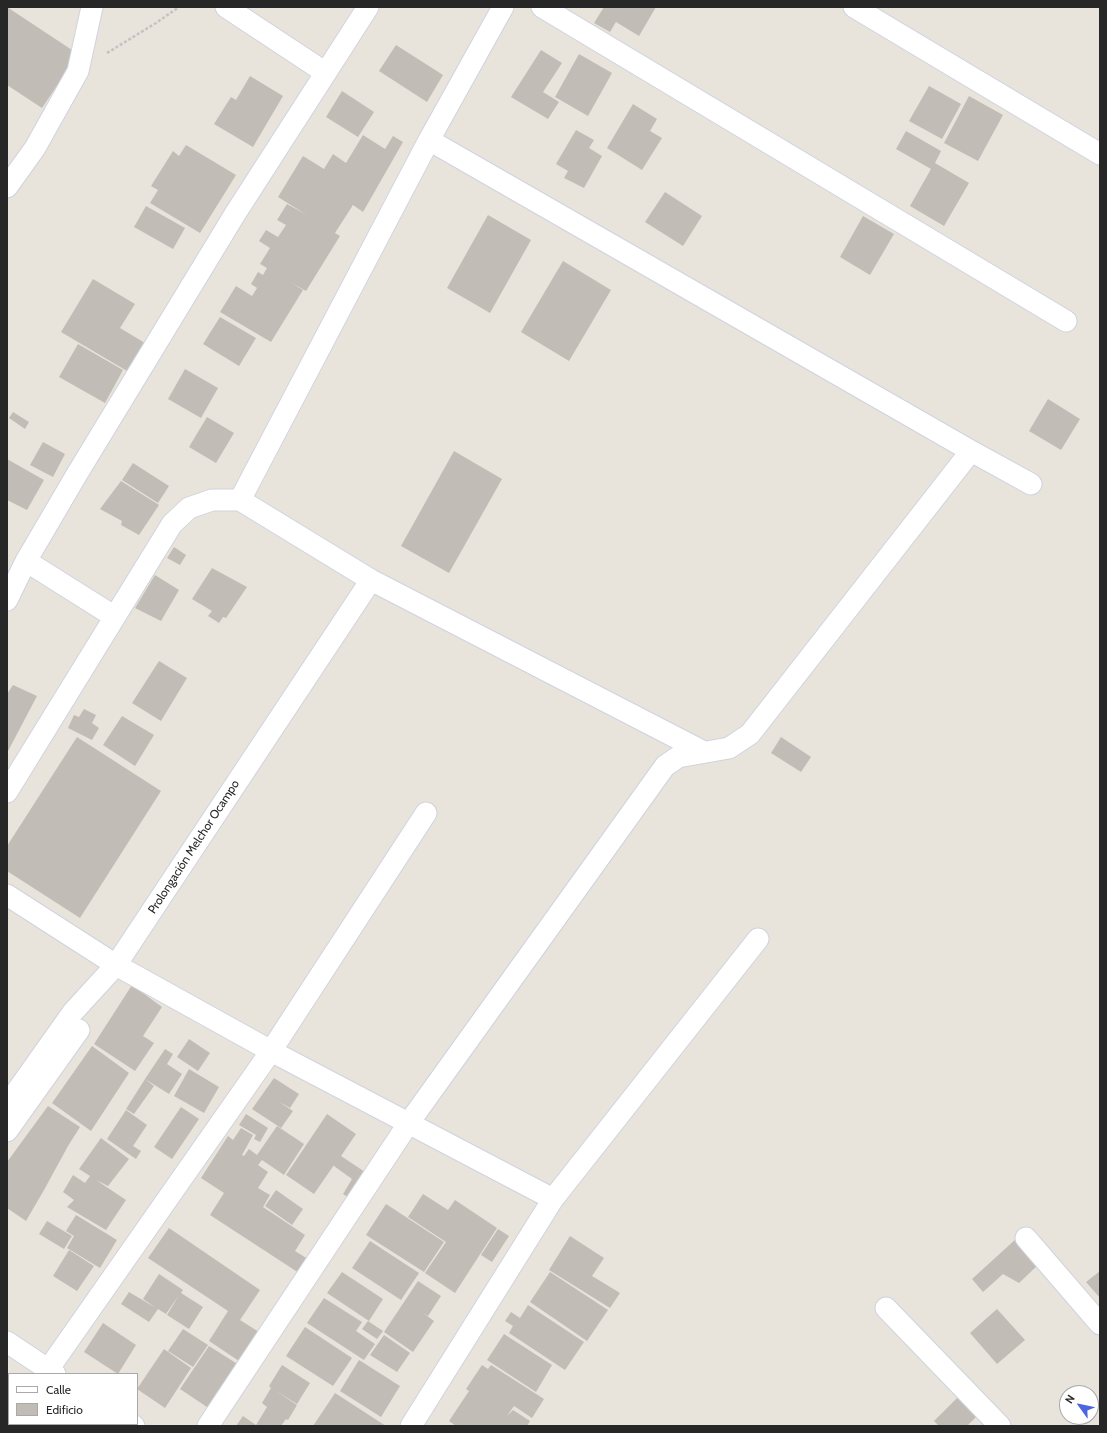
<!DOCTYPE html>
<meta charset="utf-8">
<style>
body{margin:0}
#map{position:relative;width:1107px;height:1433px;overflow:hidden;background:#e8e3db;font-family:Cabin,sans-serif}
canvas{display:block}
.frame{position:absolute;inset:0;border:8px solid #272727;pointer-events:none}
.legend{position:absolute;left:8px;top:1373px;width:130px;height:52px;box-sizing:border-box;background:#fff;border:1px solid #a9a9a9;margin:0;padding:5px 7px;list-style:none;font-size:12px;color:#272727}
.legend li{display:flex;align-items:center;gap:8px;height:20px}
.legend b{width:20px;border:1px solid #a9a9a9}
.north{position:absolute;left:1059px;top:1385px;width:40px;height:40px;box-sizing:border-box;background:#fff;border:1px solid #a9a9a9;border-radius:50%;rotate:303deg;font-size:11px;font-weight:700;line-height:16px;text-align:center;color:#272727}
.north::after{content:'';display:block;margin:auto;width:14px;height:18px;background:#4e65e2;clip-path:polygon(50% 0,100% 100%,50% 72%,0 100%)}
</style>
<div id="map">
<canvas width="1107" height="1433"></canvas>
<div class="frame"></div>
<ul class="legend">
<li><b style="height:5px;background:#fff"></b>Calle</li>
<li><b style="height:11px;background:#c1bdb6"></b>Edificio</li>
</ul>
<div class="north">N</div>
</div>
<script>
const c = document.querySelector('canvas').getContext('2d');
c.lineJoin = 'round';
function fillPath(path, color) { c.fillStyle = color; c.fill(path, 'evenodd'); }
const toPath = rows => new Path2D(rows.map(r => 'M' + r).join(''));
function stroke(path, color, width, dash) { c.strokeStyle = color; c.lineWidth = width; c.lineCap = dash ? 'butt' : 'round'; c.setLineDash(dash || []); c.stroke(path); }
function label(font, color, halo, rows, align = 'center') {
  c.font = font + ' Cabin,sans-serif'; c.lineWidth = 3; c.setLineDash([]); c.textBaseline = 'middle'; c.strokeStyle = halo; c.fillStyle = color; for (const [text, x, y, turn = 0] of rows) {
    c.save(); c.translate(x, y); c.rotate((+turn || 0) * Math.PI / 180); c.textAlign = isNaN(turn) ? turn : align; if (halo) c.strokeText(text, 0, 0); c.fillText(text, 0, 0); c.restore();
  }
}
fillPath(toPath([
 [7,7,78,54,42,108,7,85],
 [604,7,656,7,639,36,616,22,610,32,594,23],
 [396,45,443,75,427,102,379,71],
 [541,50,562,63,543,92,559,102,548,119,511,97],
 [579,54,612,73,588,116,555,97],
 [250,76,283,96,253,147,214,124,231,97,236,100],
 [929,86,961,104,942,139,909,121],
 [342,91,374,112,358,137,326,117],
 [969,96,1003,115,978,161,944,143],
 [633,104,657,119,650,131,662,138,642,170,607,148],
 [576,130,594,140,589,148,602,156,584,188,564,178,568,171,556,164],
 [906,131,941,151,935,163,969,183,944,226,910,206,931,169,896,149],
 [363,135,385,149,393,136,403,142,363,212,353,205,335,233,340,236,306,291,290,282,303,290,271,342,220,312,236,286,252,296,257,288,251,284,258,272,263,275,267,268,260,264,270,248,259,241,266,230,278,237,286,225,277,220,287,204,307,215,278,197,303,156,324,169,333,154,346,163],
 [186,145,236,175,200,233,150,203,158,190,151,186,173,151,179,156],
 [665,192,702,216,683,246,645,222],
 [146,206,185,228,173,249,134,227],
 [488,215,531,240,490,313,447,288],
 [863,216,894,234,870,275,840,257],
 [563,261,611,290,569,361,521,332],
 [93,279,135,304,120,328,145,343,127,371,61,332],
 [220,317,256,338,239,366,203,344],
 [78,344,123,370,105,403,59,377],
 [185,369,218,388,201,418,168,399],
 [1048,399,1080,419,1061,450,1029,431],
 [13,412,29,422,25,429,9,418],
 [207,417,234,433,216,463,189,447],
 [43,442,65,454,53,477,30,465],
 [454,451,502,479,449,573,401,546],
 [7,459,44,480,27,510,7,500],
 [133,463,169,486,158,503,122,480],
 [121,481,159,505,139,535,121,525,122,521,100,509],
 [174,547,186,555,180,565,167,558],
 [212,568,247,587,226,618,223,617,219,623,208,616,212,611,192,599],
 [155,575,179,590,161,621,135,608],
 [159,661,187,678,161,721,132,703],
 [13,685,37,696,7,753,7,694],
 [84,709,96,715,92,723,99,728,92,740,68,728,74,715,79,717],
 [122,716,154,735,135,766,103,745],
 [77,737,161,791,80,918,7,871,7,846],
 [781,737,811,757,801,772,771,753],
 [132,985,162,1007,143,1036,154,1043,135,1071,94,1044],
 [189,1039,210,1053,198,1071,177,1057],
 [92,1046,129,1073,91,1131,52,1103],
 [165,1049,173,1054,167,1064,182,1074,169,1094,145,1079],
 [189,1069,219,1087,204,1113,174,1096],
 [274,1078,299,1094,290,1108,278,1101,293,1111,281,1128,252,1109],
 [145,1079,154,1086,134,1114,126,1109],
 [48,1106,80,1127,68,1146,44,1190,26,1221,7,1208,7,1162],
 [181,1107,199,1119,172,1159,154,1147],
 [126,1110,147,1125,133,1146,141,1151,136,1159,107,1139],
 [246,1114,268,1128,260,1142,254,1139,256,1135,239,1125],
 [327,1114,356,1134,341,1156,365,1172,351,1199,343,1194,352,1179,334,1166,334,1165,314,1194,286,1175],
 [277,1126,304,1144,284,1175,262,1160,258,1165,268,1172,258,1188,270,1195,263,1207,305,1235,295,1251,308,1259,299,1273,210,1215,224,1193,201,1178,228,1136,233,1140,241,1128,253,1135,242,1155,244,1156,249,1149,257,1155],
 [101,1138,129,1159,108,1186,96,1180,126,1200,106,1230,67,1207,74,1200,63,1192,73,1175,85,1183,90,1176,79,1169],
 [276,1190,303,1209,292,1225,265,1206],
 [423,1194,448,1210,455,1200,497,1228,455,1293,425,1273,446,1242,408,1217],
 [386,1204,444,1242,424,1272,366,1235],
 [76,1215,117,1240,100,1268,67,1248,74,1236,66,1231],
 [47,1221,72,1236,64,1249,39,1234],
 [169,1228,260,1290,240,1320,259,1332,239,1361,209,1341,228,1311,148,1258],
 [498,1229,509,1236,492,1262,481,1255],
 [570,1236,604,1258,592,1276,620,1293,610,1308,549,1270],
 [1017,1238,1039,1264,1019,1283,1003,1274,983,1292,972,1279],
 [370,1241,419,1273,401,1300,352,1268],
 [69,1250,94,1266,77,1291,53,1276],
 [1100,1271,1100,1298,1086,1282],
 [342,1272,383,1299,369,1321,327,1293],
 [550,1272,608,1310,587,1341,530,1302],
 [159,1274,183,1290,181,1293,203,1307,189,1329,167,1315,179,1295,166,1314,158,1309,149,1322,121,1304,129,1292,156,1308,143,1299],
 [418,1281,441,1296,428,1316,422,1312,434,1321,413,1352,384,1332],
 [324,1298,362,1322,356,1331,375,1344,364,1360,307,1323],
 [528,1305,584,1342,565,1370,509,1333,513,1326,505,1321,511,1312,520,1318],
 [997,1309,1025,1340,997,1364,970,1333],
 [368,1321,383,1331,377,1339,362,1329],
 [103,1323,136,1345,118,1374,84,1352],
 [305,1327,352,1358,333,1386,286,1356],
 [183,1329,208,1345,193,1367,168,1351],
 [504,1334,552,1365,536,1392,487,1360],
 [384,1335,410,1353,397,1372,370,1355],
 [209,1346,239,1365,210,1409,180,1389],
 [164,1349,191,1368,165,1408,137,1389],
 [359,1360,400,1386,381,1417,340,1391],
 [282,1365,310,1383,297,1404,276,1391,297,1405,288,1420,286,1419,281,1426,236,1426,243,1416,256,1425,267,1407,262,1403,271,1388,269,1386],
 [482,1365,488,1369,491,1365,544,1399,532,1418,514,1406,507,1416,513,1410,530,1421,527,1426,456,1426,449,1421,469,1391,466,1389],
 [335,1393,386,1426,313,1426],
 [959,1396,978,1415,967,1426,939,1426,934,1421],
 [33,1424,76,1424,74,1426,31,1426]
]), '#c1bdb6');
const street = toPath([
 [226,7,326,73],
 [542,7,1066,321],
 [854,7,1100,154],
 [429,140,971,451,1031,484],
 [7,187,35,148,78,71,92,7],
 [240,500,371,580,704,752],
 [26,561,115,617],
 [7,600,26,561,77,474,235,214,368,7],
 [7,792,172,524,189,508,212,500,240,500,429,140,503,7],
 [7,895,116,965,271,1051,553,1199],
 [7,1105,73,1012,116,965,371,580],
 [7,1131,79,1030],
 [1026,1238,1100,1324],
 [886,1308,1000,1426],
 [7,1342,55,1374],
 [45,1374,271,1051,426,813],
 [131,1424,134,1426],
 [11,1426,12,1424],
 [208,1426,408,1124,665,766,678,757,729,748,750,734,971,451],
 [411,1426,553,1199,758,939]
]);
stroke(street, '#d0d3df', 23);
stroke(toPath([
 [107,53,156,23,179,7]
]), '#c3c3c3', 2.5, [3, 2]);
stroke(street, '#fff', 21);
label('12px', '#272727', '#fff', [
 ["Prolongación Melchor Ocampo",194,847,-57]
]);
</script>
